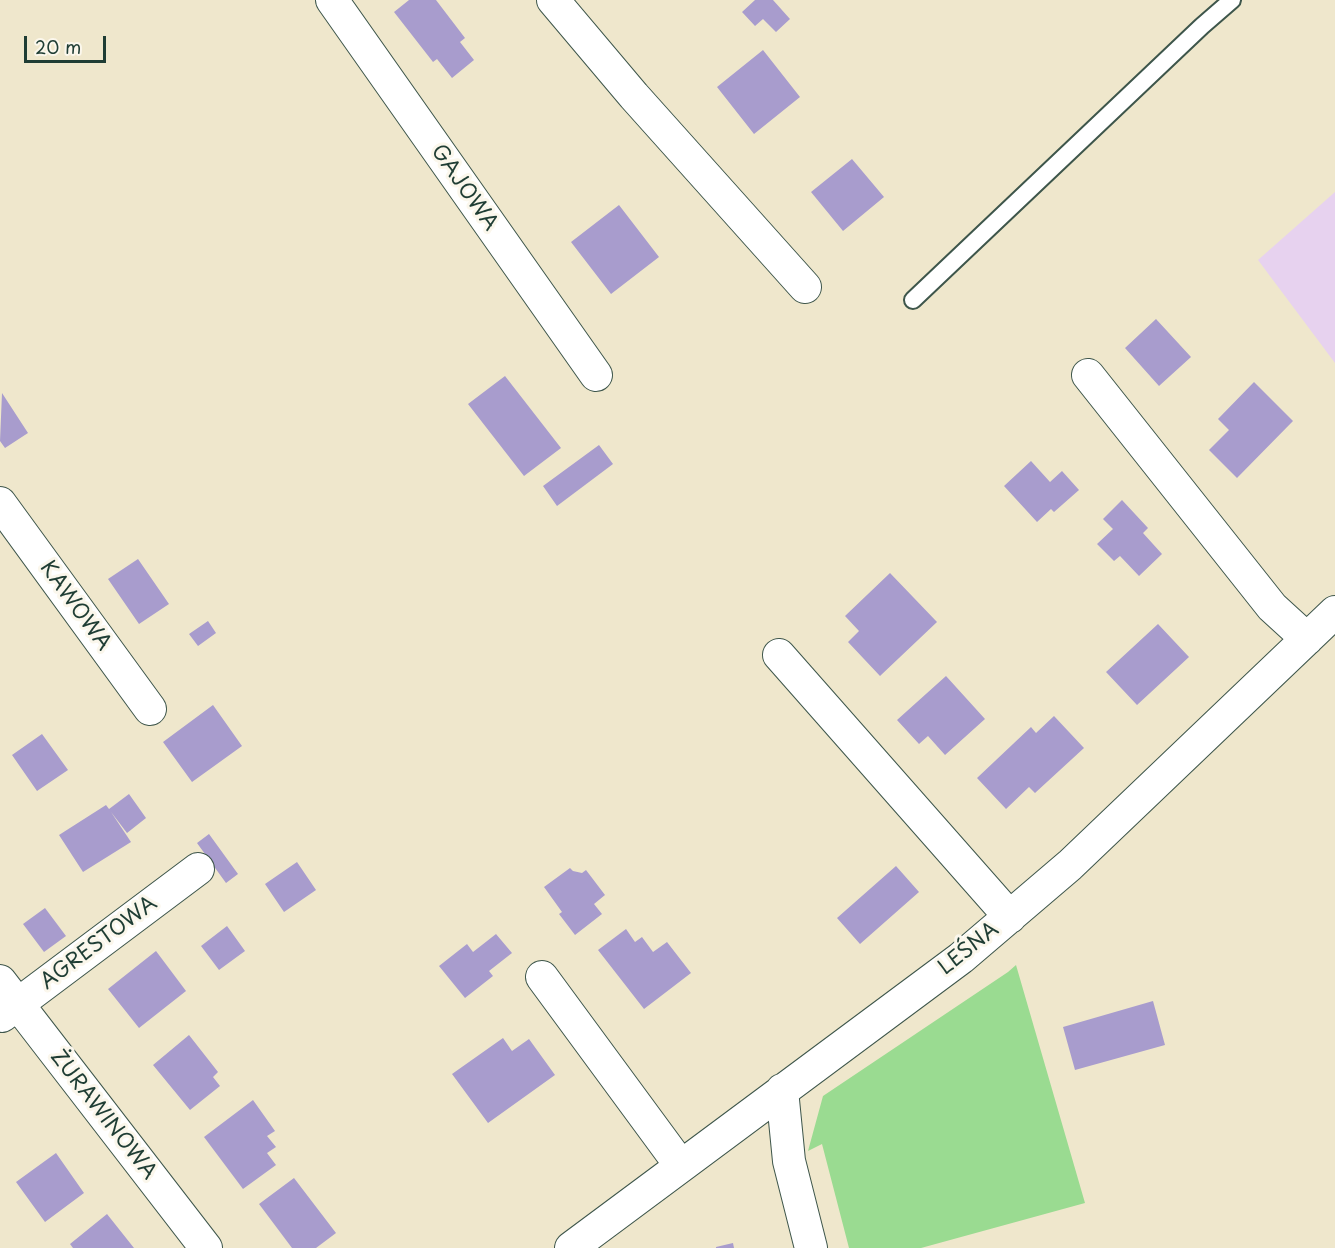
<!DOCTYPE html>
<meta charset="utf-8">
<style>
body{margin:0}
#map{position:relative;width:1335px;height:1248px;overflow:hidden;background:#efe7cc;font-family:"Playpen Sans",sans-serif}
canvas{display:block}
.scale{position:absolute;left:24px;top:36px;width:82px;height:27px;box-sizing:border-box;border:3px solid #1f3d34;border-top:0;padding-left:8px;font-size:18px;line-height:21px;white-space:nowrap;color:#1f3d34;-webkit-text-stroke:4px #fbf7ec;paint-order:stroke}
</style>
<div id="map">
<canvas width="1335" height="1248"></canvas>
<div class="scale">20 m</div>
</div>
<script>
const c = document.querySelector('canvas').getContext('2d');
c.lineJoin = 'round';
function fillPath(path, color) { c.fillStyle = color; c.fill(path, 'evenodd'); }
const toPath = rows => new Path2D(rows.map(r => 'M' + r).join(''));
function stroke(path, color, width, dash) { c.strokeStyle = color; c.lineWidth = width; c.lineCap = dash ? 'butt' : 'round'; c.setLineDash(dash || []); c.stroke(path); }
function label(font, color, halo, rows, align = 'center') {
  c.font = font + ' "Playpen Sans",sans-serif'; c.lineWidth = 6; c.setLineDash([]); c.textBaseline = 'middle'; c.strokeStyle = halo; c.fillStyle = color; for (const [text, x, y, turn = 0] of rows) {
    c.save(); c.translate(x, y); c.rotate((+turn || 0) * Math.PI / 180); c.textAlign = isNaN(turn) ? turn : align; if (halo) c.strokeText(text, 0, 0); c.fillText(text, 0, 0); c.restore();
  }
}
fillPath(toPath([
 [1335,192,1335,363,1258,260]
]), '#e7d2ef');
fillPath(toPath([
 [1016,965,1085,1203,921,1248,849,1248,822,1144,808,1151,823,1096,1008,972]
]), '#9adb91');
fillPath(toPath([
 [409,0,436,0,465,38,460,42,474,60,452,78,437,59,433,62,394,12],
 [755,0,773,0,790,19,776,32,763,19,755,26,742,12],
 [763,50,800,97,754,134,717,87],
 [852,159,884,197,843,231,811,192],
 [619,205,659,257,611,294,571,242],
 [1156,319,1191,357,1159,386,1125,348],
 [505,376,561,448,524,476,468,404],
 [1254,382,1293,421,1237,478,1209,450,1229,430,1218,419],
 [2,393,28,433,5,448,0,441],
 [599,445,613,464,557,506,543,486],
 [1031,461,1050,482,1062,471,1079,490,1054,512,1051,509,1037,522,1004,486],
 [1122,500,1148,528,1143,533,1162,554,1139,576,1120,556,1114,561,1097,544,1113,529,1103,519],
 [138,559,169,604,139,624,108,579],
 [890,573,937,622,880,676,848,642,859,631,845,616],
 [208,621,216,633,198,646,189,634],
 [1158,624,1189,657,1137,705,1106,672],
 [946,676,985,719,945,755,928,736,919,744,897,720],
 [213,705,242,746,192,782,163,742],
 [1054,716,1084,748,1035,793,1029,787,1006,809,977,778,1031,727,1036,733],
 [42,734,68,770,37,791,12,755],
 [129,794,146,818,127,833,111,812,131,842,83,872,59,835,106,805,109,809],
 [209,834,238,874,226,883,197,843],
 [297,862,316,890,284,912,265,884],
 [896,866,919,892,860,944,837,918],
 [570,868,573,871,582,873,586,870,605,895,594,904,602,914,575,935,559,914,562,912,544,887],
 [45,908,66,936,44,952,23,924],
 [227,926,245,951,219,970,201,946],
 [626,929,635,942,642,937,653,952,667,942,691,973,644,1009,598,950],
 [496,934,512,953,489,971,493,976,465,998,439,966,467,944,473,952],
 [156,951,186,991,139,1028,108,989],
 [1153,1001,1165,1045,1075,1070,1063,1027],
 [189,1035,218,1072,213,1077,220,1086,190,1110,153,1065],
 [503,1038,512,1051,529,1039,555,1075,488,1123,452,1074],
 [253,1100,275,1131,267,1136,276,1147,267,1153,276,1165,243,1189,204,1137],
 [56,1153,84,1193,45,1222,16,1182],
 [294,1178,336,1233,316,1248,292,1248,259,1204],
 [107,1214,134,1248,73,1248,70,1244],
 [733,1243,734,1248,716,1248,716,1247]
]), '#a89ccd');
const service = toPath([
 [913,300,1202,26,1232,0]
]);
const minor = toPath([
 [332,0,596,375],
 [553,0,634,96,805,287],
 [1088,375,1272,607,1307,639],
 [0,503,150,709],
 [779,655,1010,917],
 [542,977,681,1166],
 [0,981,206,1248],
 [2,1016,198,869],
 [782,1090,789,1161,811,1248],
 [571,1248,961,958,1070,865,1335,612]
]);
stroke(service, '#3e564b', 20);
stroke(minor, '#3e564b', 34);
stroke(service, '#fff', 16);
stroke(minor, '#fff', 32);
label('21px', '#1f3d34', '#fbf7ec', [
 ["GAJOWA",464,188,55],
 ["KAWOWA",75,606,54],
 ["AGRESTOWA",99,943,-37],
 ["LEŚNA",969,949,-39],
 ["ŻURAWINOWA",103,1115,52]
]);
</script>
